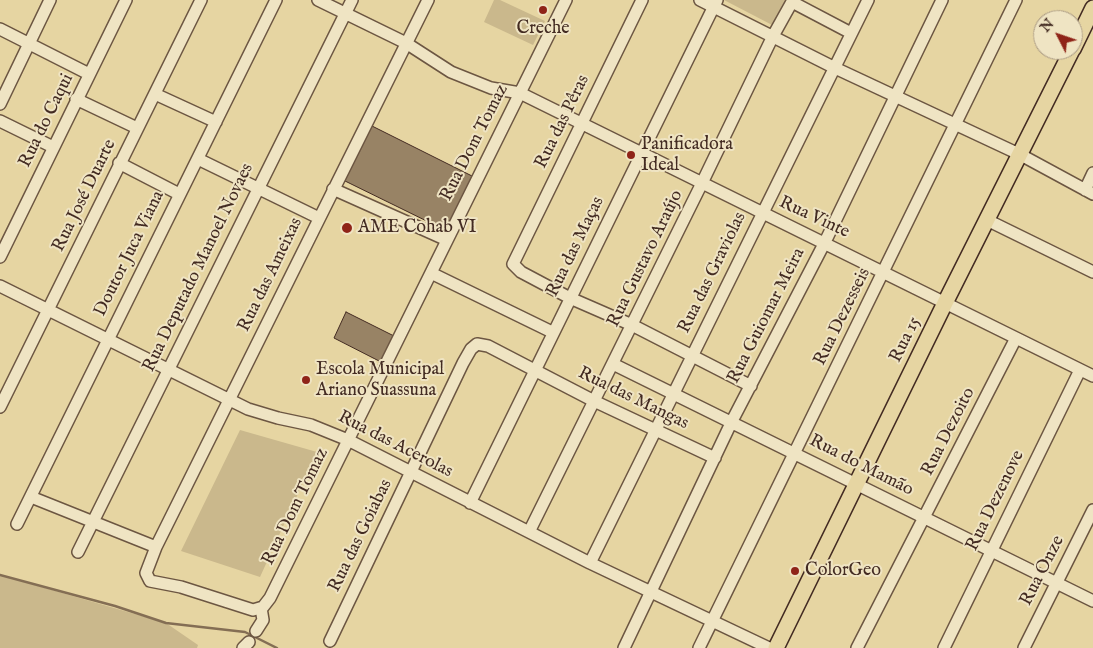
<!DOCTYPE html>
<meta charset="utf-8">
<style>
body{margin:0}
#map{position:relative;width:1093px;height:648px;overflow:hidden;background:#e6d5a2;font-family:"IM FELL English",serif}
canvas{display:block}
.north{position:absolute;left:1033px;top:10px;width:50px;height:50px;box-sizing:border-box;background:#efe4c3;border:1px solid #aa9a83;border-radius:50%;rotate:311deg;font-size:14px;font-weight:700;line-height:20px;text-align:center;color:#432b22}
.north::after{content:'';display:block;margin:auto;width:18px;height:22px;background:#8f2418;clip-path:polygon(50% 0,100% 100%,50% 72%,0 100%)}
</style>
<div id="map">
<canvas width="1093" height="648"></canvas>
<div class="north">N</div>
</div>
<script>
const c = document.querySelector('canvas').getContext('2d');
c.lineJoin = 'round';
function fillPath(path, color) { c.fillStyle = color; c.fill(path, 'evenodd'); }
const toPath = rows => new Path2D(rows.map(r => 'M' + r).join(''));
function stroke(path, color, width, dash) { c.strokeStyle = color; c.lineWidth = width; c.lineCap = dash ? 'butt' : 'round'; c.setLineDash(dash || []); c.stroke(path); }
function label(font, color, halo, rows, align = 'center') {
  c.font = font + ' "IM FELL English",serif'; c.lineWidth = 4; c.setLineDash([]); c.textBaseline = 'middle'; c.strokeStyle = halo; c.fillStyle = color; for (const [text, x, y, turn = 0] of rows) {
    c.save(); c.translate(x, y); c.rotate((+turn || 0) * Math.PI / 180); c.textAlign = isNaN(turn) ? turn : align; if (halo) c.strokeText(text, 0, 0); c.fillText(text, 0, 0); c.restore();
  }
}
fillPath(toPath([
 [494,0,500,0,545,21,533,45,484,22],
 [724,0,790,0,776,27],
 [240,430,317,452,260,577,181,551],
 [0,575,166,623,198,645,197,648,0,648]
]), '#cab88c');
stroke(toPath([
 [0,575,115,606,166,623,245,632,277,648]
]), '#846e54', 2.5);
const building = toPath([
 [372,126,474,177,447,231,343,180,372,126],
 [346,312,394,336,381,362,334,338,346,312]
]);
fillPath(building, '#988365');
stroke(building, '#432b22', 1);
const minor = toPath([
 [318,0,406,43,451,72,491,88,520,93,1093,376],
 [428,0,156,547,146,573,150,581,181,587,253,610,263,607,270,598,566,0],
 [642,0,513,264,521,272,570,298,632,325,751,386],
 [700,0,835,68,1021,155,1093,194],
 [792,2,851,33],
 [0,29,89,74],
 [155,94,216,122],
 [76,99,137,128],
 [0,104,50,0],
 [0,121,53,147],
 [198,159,319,218],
 [119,163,179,194],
 [333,189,447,240],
 [1085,190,1093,173],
 [987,220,1093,272],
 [0,257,126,0],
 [431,273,552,332],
 [0,286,248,409,278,418,311,425,348,440,590,563,769,648],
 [613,364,1093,601],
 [0,407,201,0],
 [31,497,156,547],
 [470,503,717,0],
 [17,524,276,0],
 [529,532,702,183,773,36,793,0],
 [78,552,352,0],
 [590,563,868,0],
 [256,631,263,620,261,608],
 [330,641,463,363,471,349,477,344,488,346,594,401,715,458],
 [243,648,249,642],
 [624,648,732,421,825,242,942,0],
 [699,648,1016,0],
 [857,648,1016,338],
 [944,648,1080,370],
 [1024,648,1093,510]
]);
const major = toPath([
 [1073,49,1093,8],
 [776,648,945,303,1072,50]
]);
stroke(minor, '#6c5642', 14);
stroke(major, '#432b22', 18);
stroke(minor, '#efe4c3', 11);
stroke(major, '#e6d5a2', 15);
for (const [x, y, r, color] of [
 [543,10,5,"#8f2418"],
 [631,155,5,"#8f2418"],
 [347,228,6,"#8f2418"],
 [306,380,5,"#8f2418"],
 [795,571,5,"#8f2418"]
]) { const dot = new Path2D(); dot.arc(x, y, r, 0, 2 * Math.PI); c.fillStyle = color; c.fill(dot); stroke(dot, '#efe4c3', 2); }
label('18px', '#432b22', '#efe4c3', [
 ["Creche",543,29,"center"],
 ["Panificadora",641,145],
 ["Ideal",641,166],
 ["AME Cohab VI",358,228],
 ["Escola Municipal",316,370],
 ["Ariano Suassuna",316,391],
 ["ColorGeo",805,571]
], 'left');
label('18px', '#432b22', '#efe4c3', [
 ["Rua do Caqui",47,121,-64],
 ["Rua das Pêras",563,122,-64],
 ["Rua Dom Tomaz",475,143,-63],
 ["Rua José Duarte",85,196,-64],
 ["Rua Vinte",814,218,25],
 ["Rua das Maças",576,247,-64],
 ["Doutor Juca Viana",130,254,-64],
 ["Rua Gustavo Araújo",646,259,-64],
 ["Rua Deputado Manoel Novaes",199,268,-64],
 ["Rua das Graviolas",713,273,-64],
 ["Rua das Ameixas",271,275,-64],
 ["Rua Guiomar Meira",767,316,-63],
 ["Rua Dezesseis",843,317,-64],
 ["Rua 15",906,340,-64],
 ["Rua das Mangas",633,399,26],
 ["Rua Dezoito",949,432,-63],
 ["Rua das Acerolas",395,445,27],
 ["Rua do Mamão",861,466,27],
 ["Rua Dezenove",996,501,-64],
 ["Rua Dom Tomaz",296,507,-64],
 ["Rua das Goiabas",361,536,-64],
 ["Rua Onze",1043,571,-63]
]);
</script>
